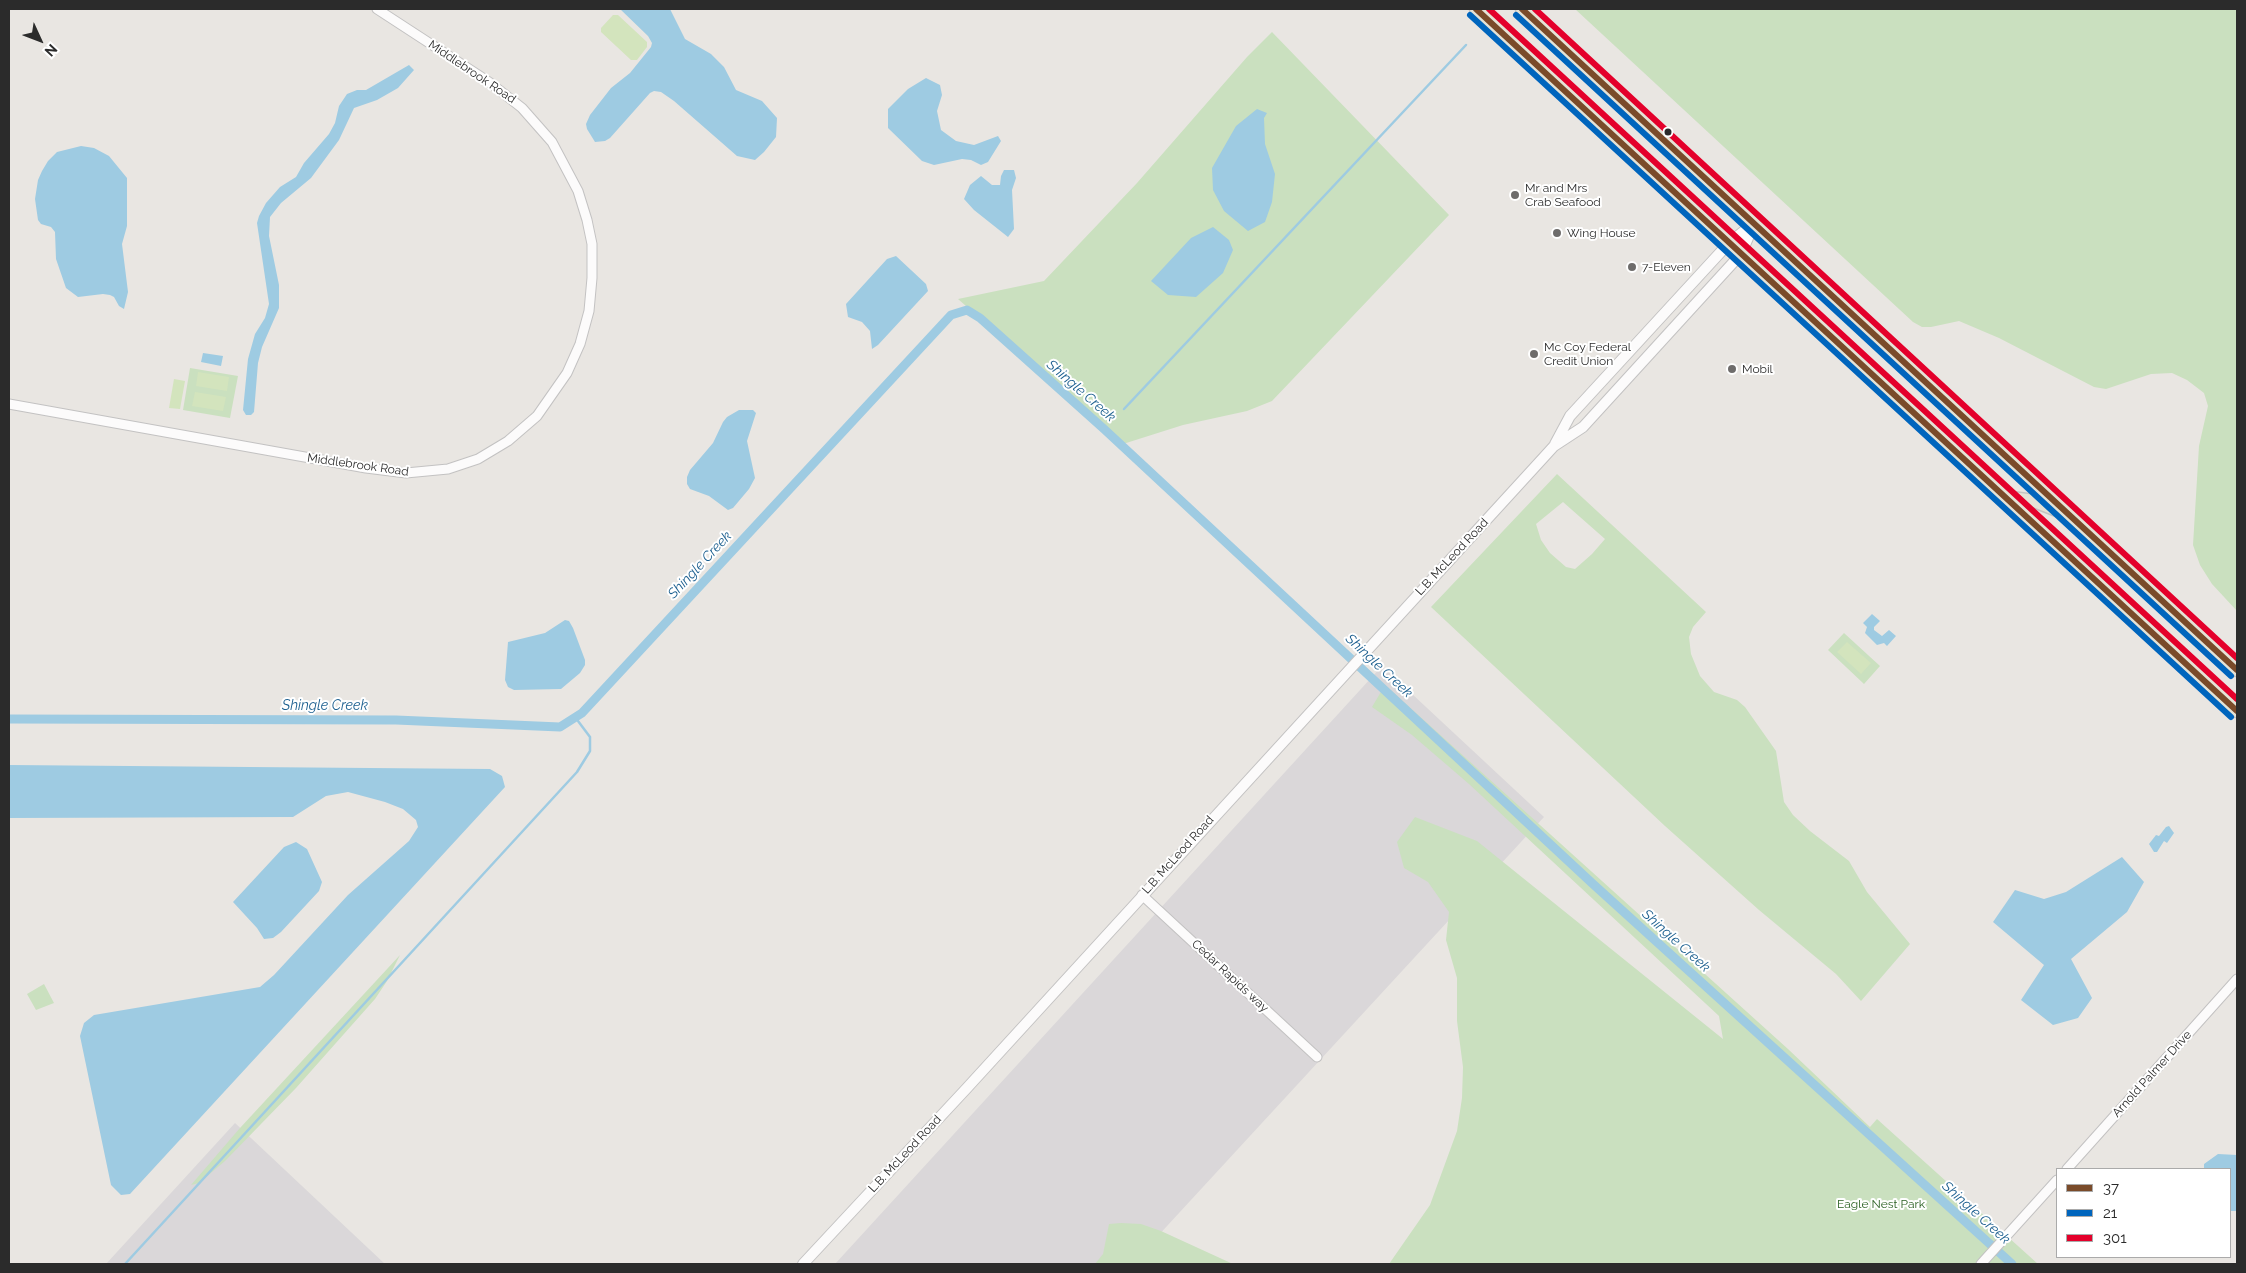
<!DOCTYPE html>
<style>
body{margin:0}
#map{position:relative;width:2246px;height:1273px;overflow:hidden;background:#e9e6e2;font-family:Raleway,sans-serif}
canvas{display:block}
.frame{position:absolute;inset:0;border:10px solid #2b2b2b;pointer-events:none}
.legend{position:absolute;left:2056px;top:1168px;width:175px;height:90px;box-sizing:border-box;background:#fff;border:1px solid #aaa;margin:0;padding:6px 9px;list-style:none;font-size:15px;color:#2b2b2b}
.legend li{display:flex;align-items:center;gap:10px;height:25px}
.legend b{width:25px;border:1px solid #aaa}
.north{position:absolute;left:15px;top:15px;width:50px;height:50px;-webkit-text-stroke:4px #fff;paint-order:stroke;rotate:133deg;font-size:14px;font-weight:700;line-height:20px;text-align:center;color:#2b2b2b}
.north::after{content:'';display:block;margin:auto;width:18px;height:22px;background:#2b2b2b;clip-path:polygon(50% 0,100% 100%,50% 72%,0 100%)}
</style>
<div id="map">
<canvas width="2246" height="1273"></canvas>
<div class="frame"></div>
<ul class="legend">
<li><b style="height:6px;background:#7a4b2a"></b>37</li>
<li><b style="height:6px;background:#0065bd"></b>21</li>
<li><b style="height:6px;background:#e4002b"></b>301</li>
</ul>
<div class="north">N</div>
</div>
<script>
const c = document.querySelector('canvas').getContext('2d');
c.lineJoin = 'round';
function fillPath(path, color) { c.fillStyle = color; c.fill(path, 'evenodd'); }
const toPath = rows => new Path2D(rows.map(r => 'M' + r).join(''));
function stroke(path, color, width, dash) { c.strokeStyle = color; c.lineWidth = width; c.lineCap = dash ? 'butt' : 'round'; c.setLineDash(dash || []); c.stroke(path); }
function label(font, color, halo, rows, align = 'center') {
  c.font = font + ' Raleway,sans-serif'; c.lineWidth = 4; c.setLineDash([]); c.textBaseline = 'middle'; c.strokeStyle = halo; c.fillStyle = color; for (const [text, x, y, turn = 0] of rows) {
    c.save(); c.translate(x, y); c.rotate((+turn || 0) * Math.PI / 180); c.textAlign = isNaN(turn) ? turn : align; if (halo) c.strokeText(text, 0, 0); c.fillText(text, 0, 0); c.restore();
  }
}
fillPath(toPath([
 [1382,666,1544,817,1132,1264,835,1264],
 [235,1123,385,1264,106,1264]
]), '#dad7d9');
fillPath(toPath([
 [1575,9,2237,9,2237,611,2212,584,2200,565,2193,545,2199,446,2208,406,2204,393,2187,380,2172,373,2151,374,2106,389,2094,387,1999,338,1959,321,1931,327,1922,327,1913,322],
 [1272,32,1449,215,1272,401,1247,411,1183,425,1123,444,958,299,1044,281,1137,183,1247,57],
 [190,368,238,376,230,418,183,410],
 [1557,474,1706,612,1693,627,1689,637,1691,654,1700,676,1714,692,1737,700,1745,707,1776,751,1784,802,1793,815,1810,831,1849,861,1867,892,1910,944,1861,1001,1836,974,1759,910,1665,826,1431,607],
 [1563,502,1605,539,1592,554,1575,569,1566,567,1550,553,1541,540,1536,524],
 [1844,633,1880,666,1864,684,1828,650],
 [1385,685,1788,1049,1870,1127,1877,1119,2038,1264,1389,1264,1430,1205,1457,1131,1462,1098,1463,1067,1457,1021,1457,978,1446,940,1449,912,1428,882,1404,868,1397,842,1415,817,1477,841,1723,1039,1719,1016,1469,784,1412,735,1372,707],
 [400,955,387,981,375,999,296,1088,225,1161,199,1183,191,1185,240,1128],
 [44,984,54,1003,36,1010,27,994],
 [1121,1223,1141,1224,1161,1231,1233,1264,1095,1264,1103,1254,1109,1224]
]), '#cae0bf');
fillPath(toPath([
 [613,15,618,15,647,42,647,47,637,60,631,60,601,32,601,28],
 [198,372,229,377,227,391,196,386],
 [174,379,185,381,180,409,169,408],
 [195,392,226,397,223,411,192,406],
 [1847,642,1871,663,1861,674,1837,652]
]), '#d3e4bd');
fillPath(toPath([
 [620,9,670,9,685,39,711,54,724,67,736,90,762,101,777,118,776,137,764,152,755,160,737,156,674,101,661,92,654,91,650,93,610,138,605,141,595,142,587,129,586,124,590,115,611,88,630,73,651,47,652,43,648,36],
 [409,65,414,70,398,88,377,100,354,108,339,140,311,178,281,203,270,217,269,236,279,285,279,308,262,347,258,363,254,412,251,415,246,415,243,410,248,359,255,334,265,318,269,304,257,223,259,216,266,203,280,187,296,177,304,163,329,134,335,123,339,106,347,94,357,90,366,90],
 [926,78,940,85,942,95,937,111,941,130,956,141,974,145,998,136,1001,141,988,162,981,165,971,160,962,159,934,165,922,161,888,128,888,109,908,89],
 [1257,109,1267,113,1264,118,1265,144,1275,174,1272,202,1265,222,1248,231,1224,211,1213,190,1212,168,1236,126],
 [81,146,94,148,109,156,127,178,127,226,122,244,128,292,124,309,119,306,114,297,110,295,103,294,78,297,66,288,56,259,55,232,51,227,41,224,38,220,35,199,38,180,42,171,48,161,57,152],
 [1004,170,1014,170,1016,178,1012,190,1014,229,1008,237,974,210,964,199,970,185,981,176,992,185,1000,185,1001,176],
 [1213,227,1229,240,1233,250,1223,273,1196,297,1168,295,1151,281,1191,238],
 [896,256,926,284,928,291,878,345,872,349,870,331,862,322,848,317,846,304,887,259],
 [203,353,223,356,221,366,201,362],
 [739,410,753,410,756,413,747,441,755,478,749,489,733,508,728,510,709,496,690,489,687,484,687,477,690,470,713,443,723,422,727,417],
 [1872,614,1880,621,1874,627,1874,630,1882,636,1889,630,1896,636,1887,646,1884,643,1877,645,1865,633,1867,627,1863,623],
 [565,620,569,621,573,628,585,660,585,665,580,673,561,689,514,690,508,687,505,680,508,642,545,633],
 [9,765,490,769,502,776,505,787,130,1194,121,1195,111,1185,80,1036,84,1023,94,1015,260,987,274,975,348,895,409,841,418,827,416,820,403,809,385,802,348,792,326,796,293,817,9,818],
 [2169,826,2174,833,2167,843,2164,841,2157,852,2154,852,2149,844,2156,835,2159,836,2166,827],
 [296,842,307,849,322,882,319,891,281,932,273,938,264,939,257,928,233,902,284,847],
 [2122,857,2144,882,2127,912,2071,959,2092,998,2078,1018,2053,1025,2021,1000,2044,965,1993,922,2015,890,2044,899,2066,892],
 [2218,1154,2237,1155,2237,1211,2230,1211,2230,1169,2204,1169,2204,1164]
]), '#9ecbe2');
stroke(toPath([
 [1124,409,1466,45],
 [125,1264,577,772,590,751,590,737,575,717]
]), '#9ecbe2', 2.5);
stroke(toPath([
 [9,719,396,720,560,727,582,713,951,315,967,310,980,318,1104,429,1593,884,2012,1264]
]), '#9ecbe2', 9);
const minor = toPath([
 [9,404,366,468,406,473,448,469,478,459,508,441,537,416,567,373,580,344,589,311,592,278,592,244,587,220,578,191,552,142,522,108,489,82,377,9],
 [1142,895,1317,1057],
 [2067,1169,2237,979],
 [1981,1264,2057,1180]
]);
const tertiary = toPath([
 [1555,444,1570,416,1729,243,1753,224],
 [803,1264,966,1089,1544,457,1554,446,1583,427,1741,254,1754,224]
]);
const primary = toPath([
 [1476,9,2237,711],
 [1522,9,2237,670],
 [2004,497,2034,501,2062,512]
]);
stroke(minor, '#c3c2c2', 11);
stroke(tertiary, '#c3c2c2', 12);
stroke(primary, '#c5c4c2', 15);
stroke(minor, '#fcfbfb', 9);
stroke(tertiary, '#fcfbfb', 10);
stroke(primary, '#e5e3d6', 12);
stroke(toPath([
 [1476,9,2237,711],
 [1522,9,2237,670]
]), '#7a4b2a', 6);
stroke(toPath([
 [1470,15,2231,717],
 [1516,15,2231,676]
]), '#0065bd', 6);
stroke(toPath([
 [1489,9,2237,699],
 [1535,9,2237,658]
]), '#e4002b', 6);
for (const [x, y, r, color] of [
 [1668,132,4.5,"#2b2b2b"],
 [1515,195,5,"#6e6c6b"],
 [1557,233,5,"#6e6c6b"],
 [1632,267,5,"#6e6c6b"],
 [1534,354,5,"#6e6c6b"],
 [1732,369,5,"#6e6c6b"]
]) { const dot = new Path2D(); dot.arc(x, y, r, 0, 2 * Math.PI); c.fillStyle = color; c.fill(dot); stroke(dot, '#fff', 2); }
label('12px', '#2b2b2b', '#fff', [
 ["Middlebrook Road",472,72,34],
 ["Middlebrook Road",358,465,8],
 ["L.B. McLeod Road",1452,557,-47],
 ["L.B. McLeod Road",1178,855,-48],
 ["Cedar Rapids way",1230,976,43],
 ["Arnold Palmer Drive",2152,1074,-48],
 ["L.B. McLeod Road",905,1154,-47]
]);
label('12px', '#2b2b2b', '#fff', [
 ["Mr and Mrs",1525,188],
 ["Crab Seafood",1525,202],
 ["Wing House",1567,233],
 ["7-Eleven",1642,267],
 ["Mc Coy Federal",1544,347],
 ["Credit Union",1544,361],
 ["Mobil",1742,369]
], 'left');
label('12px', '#2b6123', '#fff', [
 ["Eagle Nest Park",1881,1204]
]);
label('italic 14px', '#1c5f8f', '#fff', [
 ["Shingle Creek",1081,391,41],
 ["Shingle Creek",700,565,-47],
 ["Shingle Creek",1379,666,43],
 ["Shingle Creek",325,706],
 ["Shingle Creek",1676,941,42],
 ["Shingle Creek",1976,1213,42]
]);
</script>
